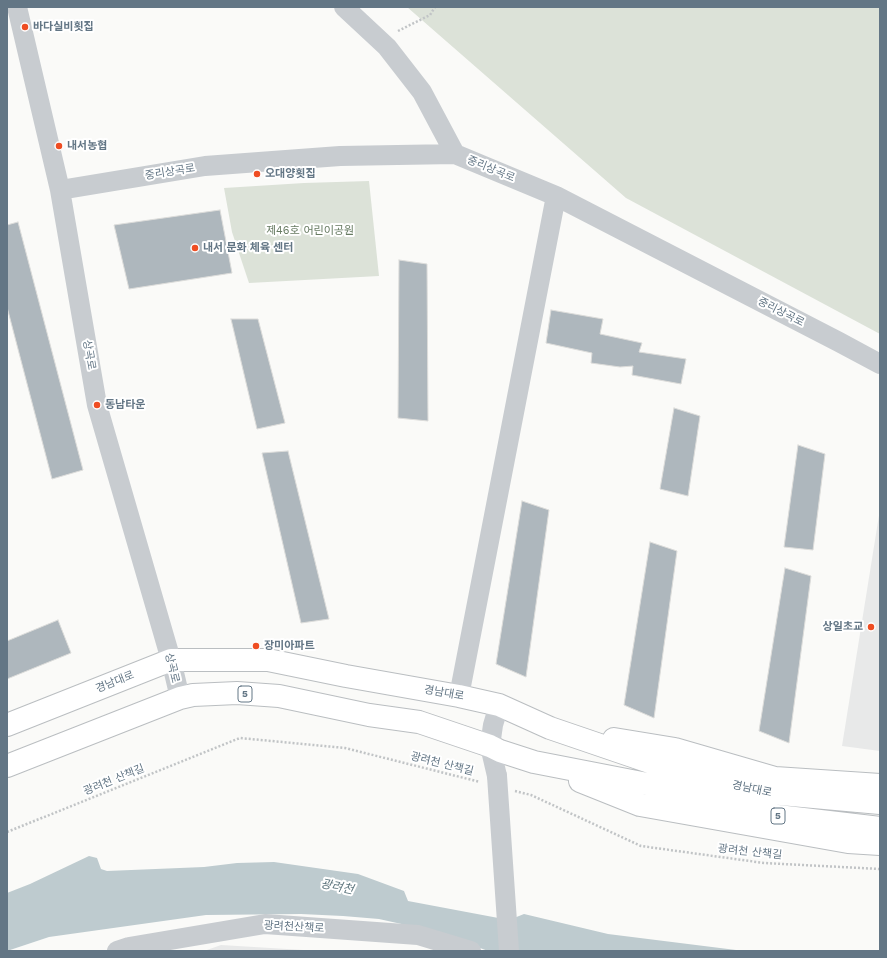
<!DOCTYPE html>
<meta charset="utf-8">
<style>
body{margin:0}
#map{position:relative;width:887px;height:958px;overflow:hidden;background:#fafaf8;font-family:"Work Sans",sans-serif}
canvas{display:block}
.frame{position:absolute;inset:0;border:8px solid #637685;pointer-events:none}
</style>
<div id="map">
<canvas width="887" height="958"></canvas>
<div class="frame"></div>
</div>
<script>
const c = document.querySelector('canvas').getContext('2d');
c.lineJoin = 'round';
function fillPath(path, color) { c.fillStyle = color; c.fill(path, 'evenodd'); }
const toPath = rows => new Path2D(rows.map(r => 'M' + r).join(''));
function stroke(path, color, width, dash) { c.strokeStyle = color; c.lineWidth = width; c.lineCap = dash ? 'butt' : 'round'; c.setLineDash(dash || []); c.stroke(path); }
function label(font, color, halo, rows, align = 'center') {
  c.font = font + ' "Work Sans","Noto Sans KR",sans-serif'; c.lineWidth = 4; c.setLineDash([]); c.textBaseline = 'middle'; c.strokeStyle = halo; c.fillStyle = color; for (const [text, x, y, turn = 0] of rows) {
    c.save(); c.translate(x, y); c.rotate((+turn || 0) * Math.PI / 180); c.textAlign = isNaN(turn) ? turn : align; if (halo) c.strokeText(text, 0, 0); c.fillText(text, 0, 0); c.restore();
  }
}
fillPath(toPath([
 [880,509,880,751,842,746],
 [221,945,320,951,204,951]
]), '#e8e9e9');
fillPath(toPath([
 [407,7,880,7,880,334,626,198],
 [369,181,379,276,249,283,232,232,224,188,304,183]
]), '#dce2d8');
fillPath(toPath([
 [89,856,97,858,101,869,107,871,204,867,237,863,274,862,358,874,404,891,408,901,509,920,524,914,608,934,744,951,488,951,456,939,415,927,379,919,343,916,301,914,206,915,49,937,7,951,7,893,30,884]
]), '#becbcf');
const building = toPath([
 [220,210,232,273,129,289,114,225,220,210],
 [18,222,83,470,52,479,7,307,7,225,18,222],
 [399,260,427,264,428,421,398,418,399,260],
 [551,310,603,319,600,334,642,343,639,352,686,359,681,384,632,375,633,366,620,367,591,363,592,353,546,343,551,310],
 [231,319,258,319,285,423,257,429,231,319],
 [674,408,700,416,688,496,660,489,674,408],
 [798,445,825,454,813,550,784,547,798,445],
 [288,451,329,619,301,623,262,453,288,451],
 [522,501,549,510,526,677,496,664,522,501],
 [650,542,677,551,654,718,624,705,650,542],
 [785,568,811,576,789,743,759,731,785,568],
 [58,620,71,653,7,679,7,641,58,620]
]);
fillPath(building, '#aeb7bd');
stroke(building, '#dcdcda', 1);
const highway = toPath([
 [7,725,171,660,268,660,346,676,459,696,499,705,550,728,682,773,770,793,880,803],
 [614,739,675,749,775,778,880,785],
 [7,766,180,698,193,695,237,693,279,696,369,715,419,722,490,746,500,751,534,762,678,790,769,815,880,828],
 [580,781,640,805,848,842,880,844]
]);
stroke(highway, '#babec1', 24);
stroke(toPath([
 [398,31,430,15,435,7],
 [515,791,531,795,641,846,764,863,880,869],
 [7,832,240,738,345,748,480,782]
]), '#c1c4c6', 2.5, [2, 2]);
stroke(toPath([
 [17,7,60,190,97,405,171,660,180,698],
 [344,7,387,47,422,92,455,154],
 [60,190,205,166,340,156,455,154,556,196,839,342,880,364],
 [459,696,556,196],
 [497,776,490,746,493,725,499,705],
 [117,951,129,947,265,924,418,935,471,951]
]), '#c8ccd0', 20);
stroke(highway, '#fff', 22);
stroke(toPath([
 [497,776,509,951]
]), '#c8ccd0', 20);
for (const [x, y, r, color] of [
 [25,27,4,"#ef4d22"],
 [59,146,4,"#ef4d22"],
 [257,174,4,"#ef4d22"],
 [195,248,4,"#ef4d22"],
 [97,405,4,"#ef4d22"],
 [871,627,4,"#ef4d22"],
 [256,646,4,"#ef4d22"]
]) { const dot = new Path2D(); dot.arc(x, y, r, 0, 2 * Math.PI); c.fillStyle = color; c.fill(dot); stroke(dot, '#fff', 1.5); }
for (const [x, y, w] of [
 [245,694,14],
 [778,816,14]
]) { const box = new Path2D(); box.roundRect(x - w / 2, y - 8, w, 16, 3); c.fillStyle = '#fff'; c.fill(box); stroke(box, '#637685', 1); }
label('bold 10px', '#637685', null, [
 ["5",245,694],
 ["5",778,816]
]);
label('bold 11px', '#637685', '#fff', [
 ["바다실비횟집",33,27],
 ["내서농협",67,146],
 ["오대양횟집",265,174],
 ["내서 문화 체육 센터",203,248],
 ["동남타운",105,405],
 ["상일초교",863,627,"right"],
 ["장미아파트",264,646]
], 'left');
label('11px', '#637685', '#fff', [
 ["중리상곡로",491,169,22],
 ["중리상곡로",170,172,-9],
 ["중리상곡로",781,312,27],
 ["상곡로",89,355,80],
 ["상곡로",172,668,76],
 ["경남대로",115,682,-22],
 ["경남대로",444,693,10],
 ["광려천 산책길",442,764,14],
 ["광려천 산책길",114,780,-22],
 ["경남대로",752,789,12],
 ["광려천 산책길",750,852,6],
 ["광려천산책로",294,927,3]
]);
label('11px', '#677b62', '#fff', [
 ["제46호 어린이공원",310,231]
]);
label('italic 12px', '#5e767e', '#fff', [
 ["광려천",337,887,12]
]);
</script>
